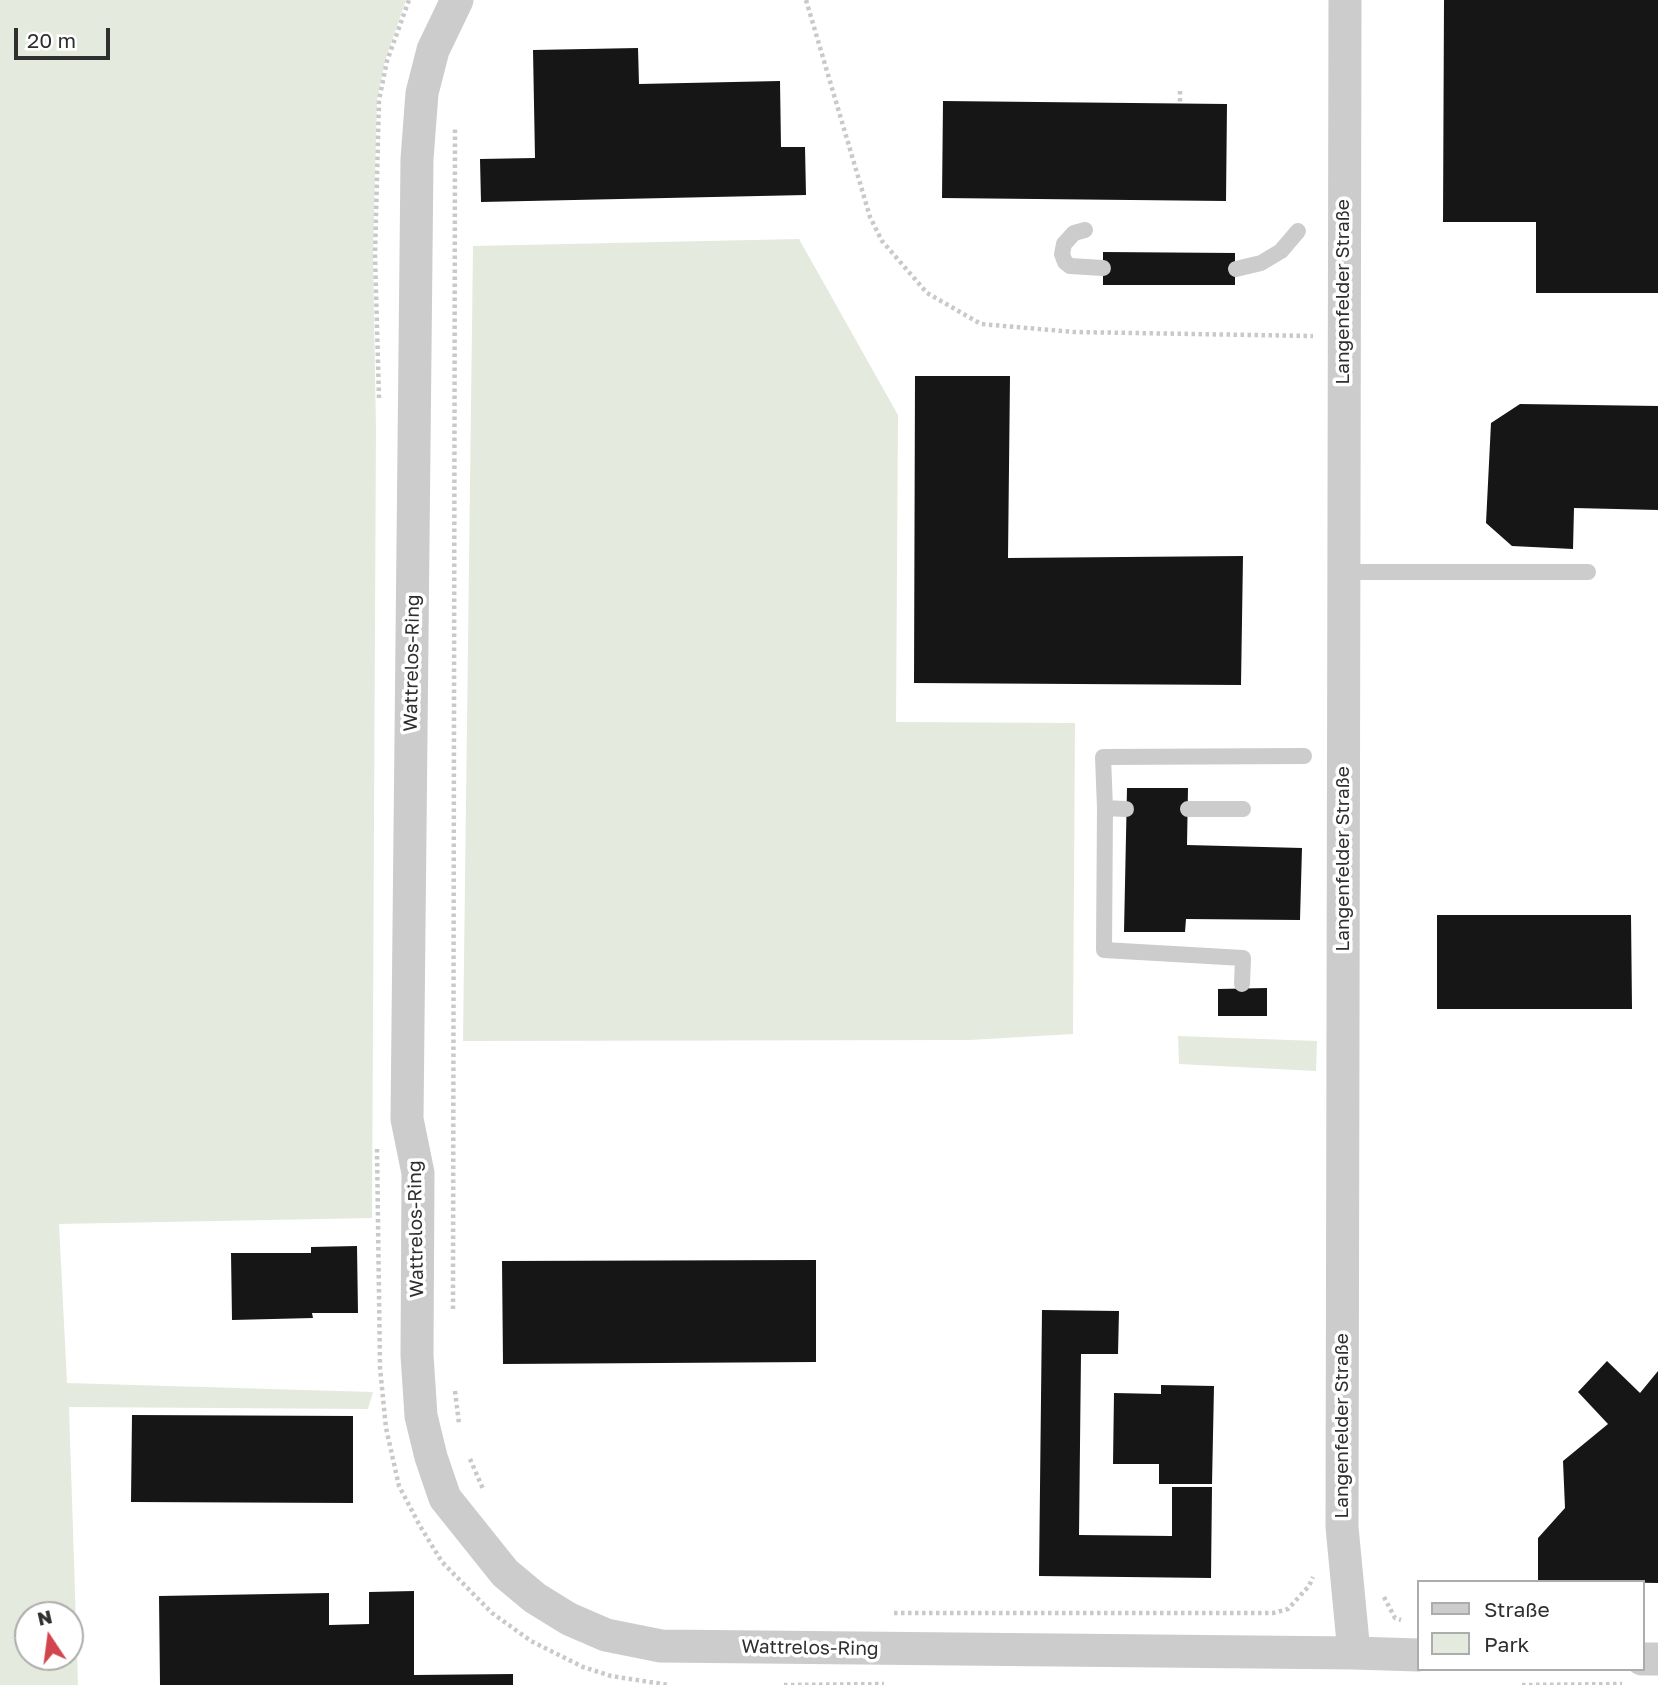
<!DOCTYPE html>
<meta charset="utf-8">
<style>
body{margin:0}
#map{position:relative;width:1658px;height:1685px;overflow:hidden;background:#fff;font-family:"Golos Text",sans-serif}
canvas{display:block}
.legend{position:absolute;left:1417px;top:1580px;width:228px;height:91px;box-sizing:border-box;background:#fff;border:2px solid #acacac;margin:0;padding:9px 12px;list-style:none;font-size:21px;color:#2f2f2f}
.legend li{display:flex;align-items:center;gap:14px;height:35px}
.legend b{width:35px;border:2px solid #acacac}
.north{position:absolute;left:14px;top:1601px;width:70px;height:70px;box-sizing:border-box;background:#fff;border:2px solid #acacac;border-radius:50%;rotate:347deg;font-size:19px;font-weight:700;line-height:28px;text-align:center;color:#2f2f2f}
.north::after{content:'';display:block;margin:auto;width:24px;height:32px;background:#d2454e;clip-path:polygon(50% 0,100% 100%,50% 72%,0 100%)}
.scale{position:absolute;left:14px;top:28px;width:96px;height:32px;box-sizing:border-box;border:4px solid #2f2f2f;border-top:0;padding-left:9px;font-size:21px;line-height:24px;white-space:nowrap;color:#2f2f2f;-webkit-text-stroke:5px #fff;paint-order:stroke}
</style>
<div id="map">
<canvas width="1658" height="1685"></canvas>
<ul class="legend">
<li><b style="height:9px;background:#ccc"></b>Straße</li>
<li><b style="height:19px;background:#e5eade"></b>Park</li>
</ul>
<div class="north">N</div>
<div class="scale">20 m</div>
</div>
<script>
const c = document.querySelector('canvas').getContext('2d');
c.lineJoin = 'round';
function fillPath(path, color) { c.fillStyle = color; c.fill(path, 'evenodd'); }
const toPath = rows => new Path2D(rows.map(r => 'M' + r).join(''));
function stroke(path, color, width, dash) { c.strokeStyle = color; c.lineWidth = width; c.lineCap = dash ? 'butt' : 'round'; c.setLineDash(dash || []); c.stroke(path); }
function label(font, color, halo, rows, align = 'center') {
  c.font = font + ' "Golos Text",sans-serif'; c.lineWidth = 7; c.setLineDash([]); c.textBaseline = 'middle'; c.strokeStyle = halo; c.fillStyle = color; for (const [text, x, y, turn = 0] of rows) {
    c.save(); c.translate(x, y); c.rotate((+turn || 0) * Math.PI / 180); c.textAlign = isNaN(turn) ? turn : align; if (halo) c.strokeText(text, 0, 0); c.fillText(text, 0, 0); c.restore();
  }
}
fillPath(toPath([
 [0,0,406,0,385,61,377,100,373,256,376,429,372,1218,59,1224,67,1383,373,1392,368,1409,69,1407,78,1685,0,1685],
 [28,1615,70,1615,70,1657,28,1657],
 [799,239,898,415,896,722,1075,723,1073,1034,970,1040,463,1041,473,246],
 [1178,1036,1317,1041,1316,1071,1179,1064]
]), '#e5eade');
fillPath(toPath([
 [1444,0,1658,0,1658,293,1536,293,1536,222,1443,222],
 [638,48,639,84,780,81,781,147,805,147,806,195,481,202,480,159,535,158,533,50],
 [943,101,1227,104,1226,201,942,198],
 [1103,252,1235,253,1235,285,1103,285],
 [915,376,1010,376,1008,558,1243,556,1241,685,914,683],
 [1520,404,1658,406,1658,510,1574,508,1573,549,1512,546,1486,523,1491,423],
 [1127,788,1188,788,1187,845,1302,848,1300,920,1186,919,1185,932,1124,932],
 [1437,915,1631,915,1632,1009,1437,1009],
 [1267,988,1267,1016,1218,1016,1218,989],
 [357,1246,358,1313,312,1313,313,1318,232,1320,231,1253,311,1253,311,1247],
 [816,1260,816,1362,503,1364,502,1261],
 [1042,1310,1119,1311,1118,1354,1081,1354,1079,1535,1172,1536,1172,1487,1212,1487,1211,1578,1039,1576],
 [1607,1361,1640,1393,1658,1371,1658,1583,1538,1581,1538,1538,1565,1508,1563,1461,1608,1424,1578,1392],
 [1161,1385,1214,1386,1212,1484,1159,1484,1159,1464,1113,1464,1114,1393,1161,1394],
 [132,1415,353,1416,353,1503,131,1502],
 [414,1591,414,1675,513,1674,513,1685,160,1685,159,1596,329,1593,329,1625,369,1624,369,1592]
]), '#161616');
stroke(toPath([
 [806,0,870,217,882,241,927,293,981,324,1074,332,1313,336],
 [1180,91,1180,103],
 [379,398,375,255,379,100,387,61,409,0],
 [377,1149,380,1368,386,1428,399,1486,420,1526,442,1562,492,1613,531,1641,583,1667,611,1676,669,1685],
 [453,1309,455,128],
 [455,1391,459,1424],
 [470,1459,483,1489],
 [1384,1597,1395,1618,1401,1620],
 [894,1613,1273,1613,1288,1609,1309,1586,1313,1577],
 [784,1685,884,1684],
 [1522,1685,1622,1684]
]), '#c9c9c9', 4.5, [3.5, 3.5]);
stroke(toPath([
 [1085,230,1074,233,1064,244,1062,254,1065,262,1070,266,1103,268],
 [1236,269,1261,263,1281,251,1298,231],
 [1343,572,1588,572],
 [1105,808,1104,950,1243,958,1242,984],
 [1126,809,1105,808,1103,757,1304,756],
 [1188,809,1243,809]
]), '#ccc', 16);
stroke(toPath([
 [457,0,433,50,422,93,417,159,407,1119,418,1173,417,1355,421,1416,431,1457,445,1498,505,1573,535,1598,569,1619,606,1635,661,1646,1354,1653],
 [1345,0,1342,1527,1354,1653,1418,1655],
 [1642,1659,1658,1659]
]), '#ccc', 33);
label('19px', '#2f2f2f', '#fff', [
 ["Langenfelder Straße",1343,292,-90],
 ["Wattrelos-Ring",412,663,-89],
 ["Langenfelder Straße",1343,859,-90],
 ["Wattrelos-Ring",416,1229,-91],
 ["Langenfelder Straße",1342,1426,-90],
 ["Wattrelos-Ring",810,1648,1]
]);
</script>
